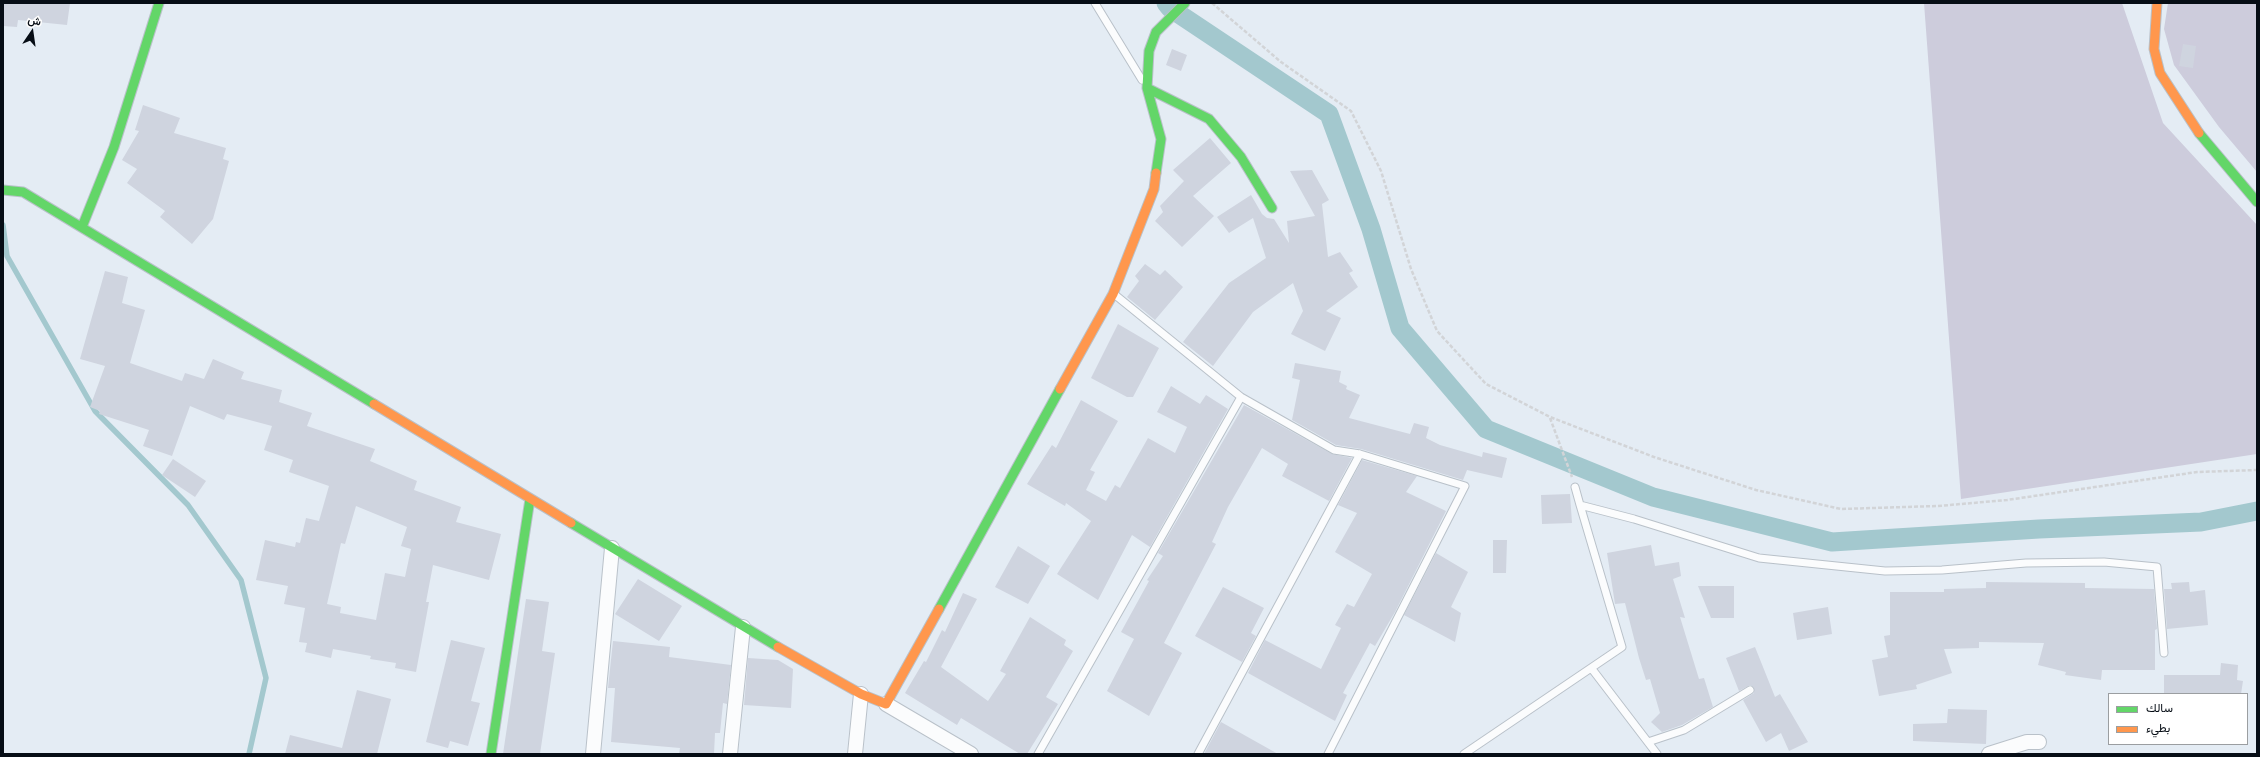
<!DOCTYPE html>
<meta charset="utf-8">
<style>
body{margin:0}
#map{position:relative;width:2260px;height:757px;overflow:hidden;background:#e4ecf4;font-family:"Archivo Narrow",Vazirmatn,sans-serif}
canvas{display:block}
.frame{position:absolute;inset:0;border:4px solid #060d15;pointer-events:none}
.legend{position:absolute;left:2108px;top:693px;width:140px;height:52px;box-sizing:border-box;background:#fff;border:1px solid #9b9ea1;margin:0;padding:5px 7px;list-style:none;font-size:12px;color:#060d15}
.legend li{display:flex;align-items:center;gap:8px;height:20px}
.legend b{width:20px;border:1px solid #9b9ea1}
.north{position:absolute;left:12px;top:12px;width:40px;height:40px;-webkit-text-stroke:3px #fff;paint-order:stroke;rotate:13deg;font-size:11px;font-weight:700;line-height:16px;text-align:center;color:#060d15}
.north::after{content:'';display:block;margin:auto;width:14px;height:18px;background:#060d15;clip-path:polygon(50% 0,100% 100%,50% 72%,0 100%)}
</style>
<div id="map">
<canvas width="2260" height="757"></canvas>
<div class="frame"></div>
<ul class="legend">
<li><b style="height:5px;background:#63d668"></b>سالك</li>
<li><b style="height:5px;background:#ff974d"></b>بطيء</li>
</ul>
<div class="north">ش</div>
</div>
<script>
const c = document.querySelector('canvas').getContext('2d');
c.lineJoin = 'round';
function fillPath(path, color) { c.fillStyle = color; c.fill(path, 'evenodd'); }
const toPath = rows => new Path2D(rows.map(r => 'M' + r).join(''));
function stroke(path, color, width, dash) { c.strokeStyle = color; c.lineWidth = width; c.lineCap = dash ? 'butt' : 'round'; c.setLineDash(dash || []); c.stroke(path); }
fillPath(toPath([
 [1924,3,2122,3,2163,123,2257,225,2257,454,1961,499],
 [2168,3,2257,3,2257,172,2219,127,2174,65,2164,29]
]), '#cdccdc');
stroke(toPath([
 [3,225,7,256,95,411,188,505,241,580,266,678,249,754]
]), '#a3c8ce', 5.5);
stroke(toPath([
 [1166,3,1170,8,1329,114,1371,229,1400,328,1486,429,1653,497,1832,542,2039,529,2201,522,2257,511]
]), '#a3c8ce', 19);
fillPath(toPath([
 [3,3,70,3,67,25,18,20,17,27,3,26],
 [2183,44,2196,46,2193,68,2179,66],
 [1172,49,1187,55,1181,71,1166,65],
 [143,105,180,118,174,133,226,148,223,159,229,161,213,219,192,244,160,217,165,211,127,183,137,169,122,160,139,131,135,130],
 [1210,138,1231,163,1193,196,1214,216,1182,247,1155,221,1163,212,1160,206,1184,181,1173,170],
 [1312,170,1329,200,1322,204,1328,257,1340,252,1353,271,1349,273,1358,287,1326,311,1341,318,1325,351,1291,334,1303,311,1293,283,1253,312,1213,366,1183,342,1229,283,1266,258,1253,218,1229,233,1217,217,1251,195,1262,214,1267,218,1274,219,1289,243,1287,221,1315,216,1290,171],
 [1145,264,1160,275,1165,270,1183,287,1155,320,1127,297,1139,281,1135,276],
 [105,271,128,277,122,303,145,310,130,363,182,381,185,373,204,379,213,359,244,372,241,379,282,390,279,402,312,413,307,426,375,449,370,461,417,481,414,490,461,507,456,522,501,534,489,580,433,565,426,602,429,602,416,672,395,668,396,663,370,659,371,656,333,649,331,658,305,652,307,643,299,642,305,608,284,604,288,586,256,580,265,540,295,547,296,542,300,543,306,518,319,521,329,486,289,472,293,460,264,450,272,426,227,414,224,420,190,406,172,456,143,446,149,430,99,414,100,411,90,407,105,366,80,359],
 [356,506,407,527,401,546,411,549,405,577,385,573,376,620,340,613,341,607,327,604,341,543,345,544],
 [1118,324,1159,348,1133,397,1127,397,1091,378],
 [1295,363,1341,371,1339,382,1347,386,1346,389,1360,395,1349,418,1410,434,1414,423,1429,427,1426,438,1440,445,1482,457,1483,452,1507,458,1502,478,1467,470,1463,480,1361,449,1336,445,1292,420,1300,380,1292,378],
 [1171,386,1200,404,1206,395,1228,409,1150,547,1132,535,1098,600,1057,574,1091,521,1066,503,1065,506,1027,484,1052,445,1056,448,1081,400,1118,421,1090,470,1095,472,1086,490,1106,501,1115,485,1120,488,1148,438,1175,453,1187,427,1157,412],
 [1244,405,1332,454,1352,458,1329,501,1282,476,1288,464,1262,448,1228,507,1212,542,1216,544,1164,643,1182,653,1149,716,1107,691,1134,639,1121,632,1149,581,1147,580,1163,556,1158,553],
 [173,459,206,481,195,497,162,475],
 [1362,460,1417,476,1406,492,1446,511,1395,612,1375,646,1370,643,1343,693,1347,695,1335,721,1248,673,1265,640,1321,669,1341,628,1335,625,1347,604,1354,607,1372,574,1335,552,1357,513,1338,505],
 [1570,494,1572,523,1542,524,1541,495],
 [1493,540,1507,540,1506,573,1493,573],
 [1651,545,1655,566,1679,562,1681,576,1673,579,1685,618,1680,617,1699,679,1704,678,1713,707,1682,725,1662,732,1651,722,1660,713,1650,679,1646,680,1639,658,1625,603,1615,604,1607,553],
 [1018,546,1050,566,1028,604,995,587],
 [1436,553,1468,572,1451,607,1461,613,1455,642,1404,615],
 [638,579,682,606,659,641,615,614],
 [1986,582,2085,583,2085,588,2154,589,2157,629,2155,630,2155,670,2102,670,2101,680,2065,675,2066,672,2038,665,2044,643,1979,642,1979,648,1944,649,1952,673,1916,685,1917,689,1879,696,1872,660,1888,657,1884,636,1890,635,1890,592,1944,592,1944,589,1986,588],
 [2189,582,2190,592,2205,590,2208,625,2167,629,2164,589,2172,589,2171,583],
 [1698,586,1734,586,1734,618,1711,618],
 [1223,587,1264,608,1251,633,1256,636,1242,662,1195,636],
 [963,593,977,599,941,667,988,701,1006,674,1000,671,1030,617,1066,640,1064,645,1073,651,1046,697,1058,704,1027,754,1020,754,961,718,957,725,905,693,924,661,926,662,942,630,945,632],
 [526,599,549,602,542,651,555,653,540,754,503,754],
 [1828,607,1832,634,1797,640,1793,613],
 [451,640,485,648,471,701,480,703,468,746,450,741,448,748,426,742],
 [613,641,670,647,669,657,731,665,727,704,723,703,720,733,715,733,714,754,679,754,680,748,611,742,615,688,608,688],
 [1755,647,1775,697,1780,694,1808,742,1789,751,1781,733,1766,742,1743,700,1754,693,1754,688,1750,685,1739,691,1726,658],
 [748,658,778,660,793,669,791,708,744,705],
 [2221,663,2238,665,2237,680,2243,681,2241,694,2164,694,2164,675,2220,675],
 [357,690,391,699,377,754,285,754,290,735,342,748],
 [1948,709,1987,710,1986,744,1913,741,1913,724,1947,723],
 [1221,722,1278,754,1204,754]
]), '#cfd4df');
const lane = toPath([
 [1095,3,1142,80],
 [1114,294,1241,397,1334,450,1360,454,1465,486,1328,754],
 [1575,487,1580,505,1634,519,1759,558,1885,571,1942,570,2026,563,2104,562,2157,567,2164,653],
 [1592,669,1657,754],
 [1648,742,1684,730,1750,690],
 [1038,754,1241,397],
 [1198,754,1360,454],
 [1464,754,1622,647,1580,505]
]);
const street = toPath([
 [886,704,971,754],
 [593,754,612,548],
 [730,754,743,627],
 [855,754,861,694],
 [1989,754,2027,742,2039,742]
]);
const fast = toPath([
 [1147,88,1209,119,1241,157,1272,208],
 [2199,133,2257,202],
 [1156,173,1161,139,1147,88,1149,51,1156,32,1185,3],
 [3,190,23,192,374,404],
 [82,227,114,147,159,3],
 [571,523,778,647],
 [939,609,1060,389],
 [491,754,530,499]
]);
const slow = toPath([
 [2157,3,2154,49,2160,73,2199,133],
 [1060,389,1113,294,1154,189,1156,173],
 [374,404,571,523],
 [778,647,861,694,886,704,939,609]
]);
stroke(lane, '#b9c1c9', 9);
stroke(street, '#b9c1c9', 16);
stroke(fast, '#b9c1c9', 11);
stroke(slow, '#b9c1c9', 11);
stroke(toPath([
 [1212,3,1281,62,1351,111,1381,171,1411,269,1437,331,1486,384,1550,417,1654,457,1756,490,1841,509,1938,506,2007,500,2197,472,2257,470],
 [1550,418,1572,477]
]), '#d2d4d7', 2.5, [4, 2]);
stroke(lane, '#fbfcfd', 7);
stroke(street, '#fbfcfd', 14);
stroke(fast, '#63d668', 9);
stroke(slow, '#ff974d', 9);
</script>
